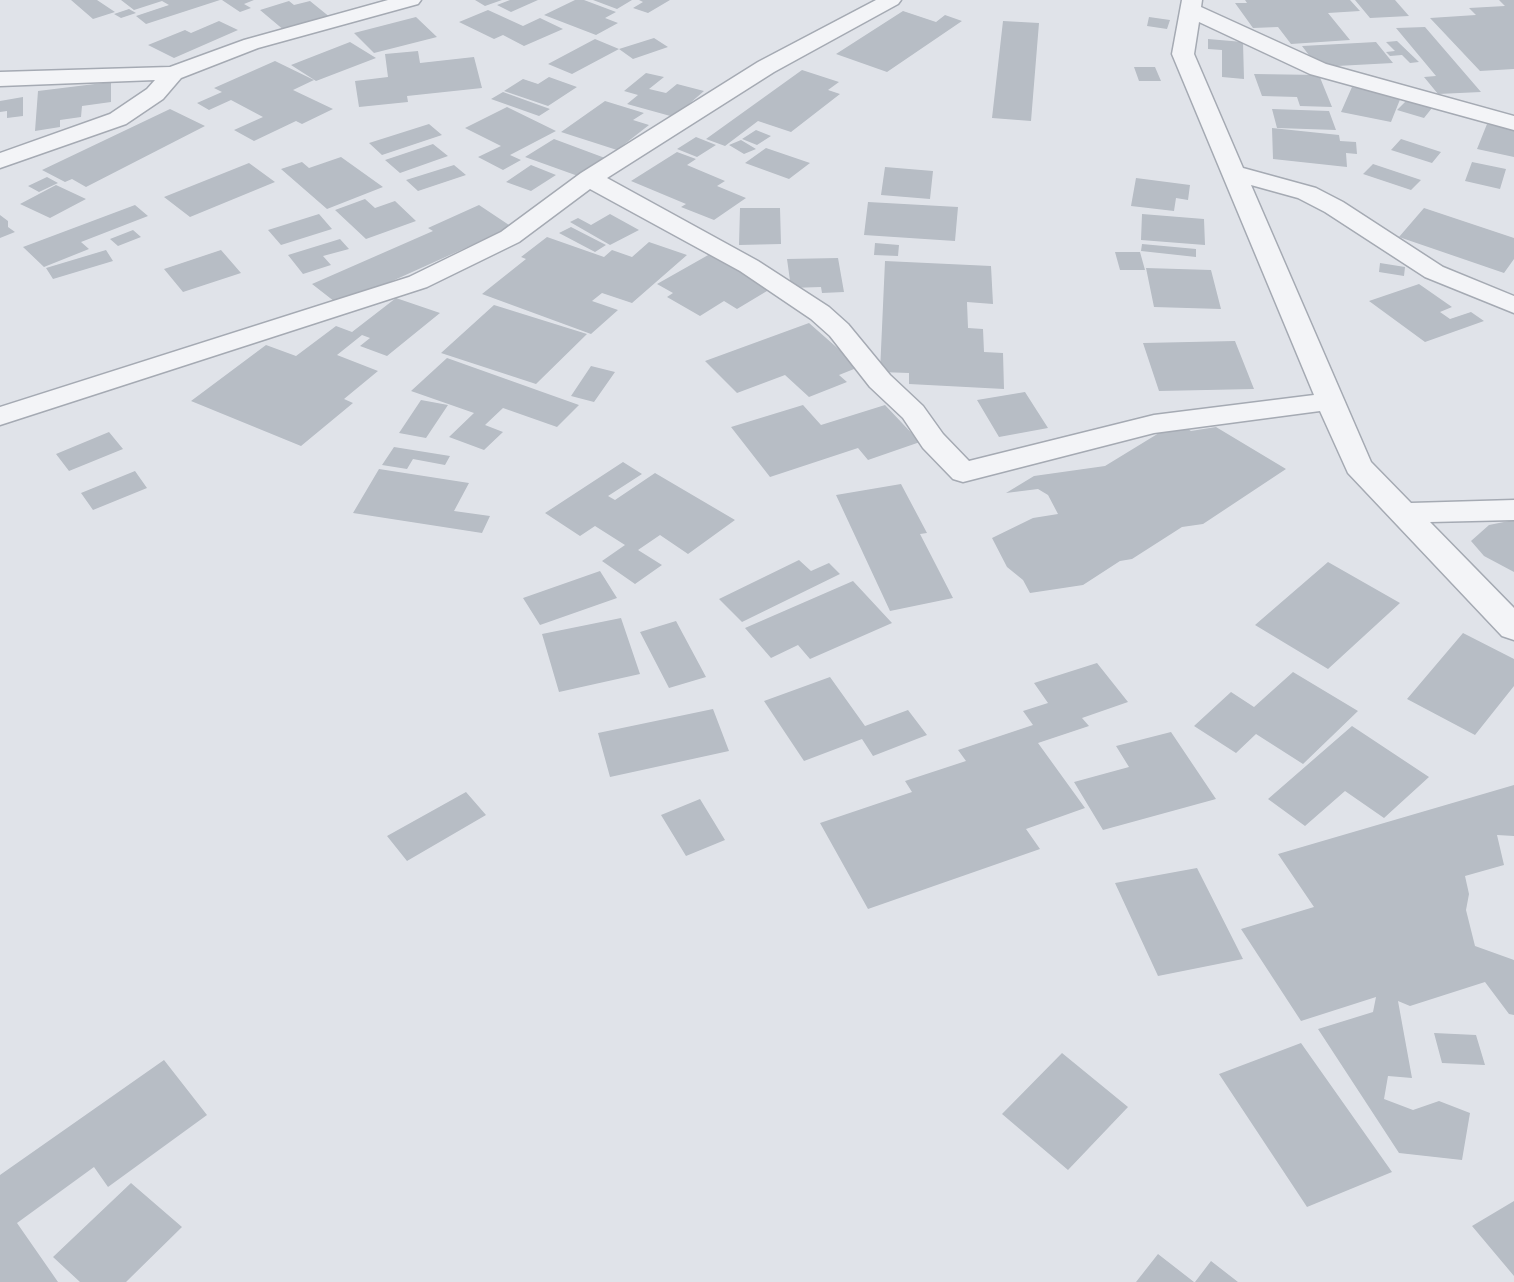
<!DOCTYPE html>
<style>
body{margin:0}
canvas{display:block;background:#e0e3e9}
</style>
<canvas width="1514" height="1282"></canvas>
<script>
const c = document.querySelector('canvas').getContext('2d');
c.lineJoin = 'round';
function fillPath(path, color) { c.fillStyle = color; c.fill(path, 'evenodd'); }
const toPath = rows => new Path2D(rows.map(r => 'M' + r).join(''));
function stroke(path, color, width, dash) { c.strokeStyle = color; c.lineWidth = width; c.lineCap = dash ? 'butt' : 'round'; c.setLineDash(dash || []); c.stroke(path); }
fillPath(toPath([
 [71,0,97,0,115,12,93,19],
 [121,0,220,0,146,24,136,16,169,5,162,1,134,10],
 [222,0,254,0,244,4,251,8,240,12],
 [475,0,502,0,485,6],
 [510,0,538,0,511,12,497,5],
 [575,0,584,0,616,12,605,18,618,23,596,35,544,15],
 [593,0,632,0,617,9],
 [639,0,670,0,648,13,633,8,643,2],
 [1245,0,1350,0,1360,11,1328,13,1350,40,1291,44,1278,27,1253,28,1235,3,1247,3],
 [1355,0,1395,0,1409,16,1370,18],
 [1499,0,1514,0,1514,69,1480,71,1430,18,1476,15,1469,8,1505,6],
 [289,1,294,5,310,1,331,18,285,31,260,10],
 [129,9,136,13,121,18,114,14],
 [488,10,523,26,540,18,563,29,524,46,503,35,494,39,459,22],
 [903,11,936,22,945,15,962,21,887,72,836,54],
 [416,17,437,37,374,53,354,33],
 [1149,17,1170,20,1167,29,1147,26],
 [219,21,238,30,174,58,148,45,185,30,191,33],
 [1003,21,1039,23,1031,121,992,118],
 [1425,27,1481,92,1438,94,1424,77,1436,76,1396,28],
 [654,38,668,47,633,59,619,49],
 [595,39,619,49,572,74,548,64],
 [1208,39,1243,42,1244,79,1222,77,1222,50,1208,49],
 [1397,41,1419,62,1410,63,1402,55,1390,56,1386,52,1395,51,1386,42],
 [350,42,376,58,316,81,291,65],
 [1376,42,1393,63,1318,67,1302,46],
 [418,51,420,63,474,57,482,88,407,96,408,102,359,107,355,81,388,77,385,54],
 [275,61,314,80,293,90,333,109,302,124,296,121,254,141,234,130,263,117,231,100,209,110,197,103,222,92,214,88],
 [1134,67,1155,67,1161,81,1139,81],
 [802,70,839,82,828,90,840,94,791,132,758,121,725,146,706,139],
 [646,73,664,77,649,89,666,93,677,84,704,91,674,117,627,104,638,95,624,91],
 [1254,74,1319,75,1332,107,1300,106,1297,97,1262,96],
 [549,77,577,87,548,106,504,91,523,79,538,84],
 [111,82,111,102,82,106,81,117,60,120,60,127,35,131,38,91],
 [1352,87,1401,97,1391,122,1341,112],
 [503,92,550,109,539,116,491,99],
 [23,97,23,116,7,118,7,111,0,112,0,101],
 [605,101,644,113,633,120,649,125,617,150,561,132],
 [1406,101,1432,108,1424,118,1397,110],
 [507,107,556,131,510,155,521,160,503,170,478,157,501,146,465,128],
 [170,109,205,126,86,187,72,179,65,182,42,170],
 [1272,109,1329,111,1336,130,1277,128],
 [429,124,442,135,382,155,369,143],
 [1487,124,1514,130,1514,157,1477,149],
 [1272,128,1339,135,1340,141,1356,142,1357,154,1346,153,1347,167,1273,159],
 [756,130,771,136,757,145,742,139],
 [696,137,716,145,697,157,677,149],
 [554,139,605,158,578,176,525,157],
 [1401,139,1441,152,1432,163,1391,150],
 [741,140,756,149,744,154,729,145],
 [433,144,448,156,400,173,385,160],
 [766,148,810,163,789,179,745,163],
 [677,152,696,159,687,165,725,181,717,186,746,198,714,220,681,207,686,204,631,181],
 [341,157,383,187,327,209,281,169,302,162,309,168],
 [1472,162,1506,169,1500,189,1465,181],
 [249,163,275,182,190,217,164,197],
 [1373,164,1421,180,1411,190,1363,174],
 [454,165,466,175,418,191,406,180],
 [531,165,556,175,531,191,506,182],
 [885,167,933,171,930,199,881,195],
 [47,177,58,183,39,192,28,186],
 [1136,178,1190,185,1188,200,1176,198,1174,211,1131,206],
 [56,185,86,199,50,218,20,204],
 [365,199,375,208,395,201,416,221,366,239,335,210],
 [868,202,958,207,955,241,864,235],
 [135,205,148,216,81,242,89,249,44,267,23,247],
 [479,205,512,227,339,305,312,284,433,231,428,228],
 [740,208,780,208,781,244,739,245],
 [1424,208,1514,238,1514,259,1504,273,1399,237],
 [319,214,332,229,281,245,268,230],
 [610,214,639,230,610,245,570,222,578,218,591,225],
 [1142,214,1204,219,1205,245,1141,240],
 [0,215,8,221,8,227,15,232,0,238],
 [571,227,606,245,595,252,559,233],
 [133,230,141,237,118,246,110,239],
 [547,237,604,257,612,250,632,257,649,242,687,255,632,303,602,293,592,301,618,310,591,334,482,294,526,259,521,257],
 [340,239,349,249,323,256,331,265,303,274,288,255],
 [875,243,899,245,898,256,874,255],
 [1142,244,1196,249,1196,257,1141,251],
 [106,250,113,261,53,279,46,268],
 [221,250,241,273,183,292,164,269],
 [1115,252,1140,252,1145,270,1120,270],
 [710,254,772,288,737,309,724,301,700,316,667,297,673,293,657,284],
 [838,258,844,292,822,293,821,287,791,288,787,259],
 [885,261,991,266,993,304,967,302,968,328,983,329,984,352,1003,353,1004,389,909,384,909,373,880,372],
 [1380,263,1405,267,1404,276,1379,272],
 [1146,268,1211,270,1221,309,1154,307],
 [1419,284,1452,307,1440,312,1450,319,1471,312,1484,321,1425,342,1369,301],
 [396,298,440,313,387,356,360,346,370,338,362,335,337,355,378,371,344,399,353,403,301,446,191,401,266,345,296,356,336,326,352,332],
 [494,305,587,334,536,384,441,353],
 [809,323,859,367,839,375,847,382,809,397,785,375,737,393,705,361],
 [1235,341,1254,389,1159,391,1143,343],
 [447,358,579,405,557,427,503,408,485,425,503,432,484,450,449,437,474,413,411,391],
 [591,366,615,372,594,402,571,396],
 [1025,392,1048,428,999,437,977,400],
 [421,400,448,405,426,438,399,433],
 [803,405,821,425,885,405,920,442,868,460,858,448,770,477,731,427],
 [1177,422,1191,431,1216,427,1286,469,1203,524,1182,527,1132,559,1120,561,1083,585,1030,593,1023,580,1007,567,992,538,1033,518,1058,514,1048,495,1038,489,1006,493,1034,476,1105,466],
 [109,432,123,449,69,471,56,454],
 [394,447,450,456,445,465,413,459,407,469,382,465],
 [623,462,642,474,608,496,615,500,655,473,735,520,688,554,660,535,638,550,662,565,635,584,602,561,625,545,595,526,580,536,545,513],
 [379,469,469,483,454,511,490,516,482,533,353,513],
 [135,471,147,488,93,510,81,493],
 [901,484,927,533,920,534,953,598,890,611,836,495],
 [1514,520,1514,572,1484,556,1471,541,1489,525],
 [799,560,811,571,829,563,840,574,742,622,719,599],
 [1328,562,1400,603,1328,669,1255,625],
 [600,571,617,598,540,625,523,598],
 [853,581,892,623,810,659,798,645,771,658,745,628],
 [621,618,640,674,559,692,542,634],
 [676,621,706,677,669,688,640,632],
 [1463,633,1514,659,1514,686,1475,735,1407,699],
 [1097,663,1128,702,1082,718,1089,726,1038,743,1085,808,1026,829,1040,849,868,909,820,823,912,792,905,781,966,761,958,750,1033,725,1023,711,1048,703,1034,683],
 [1293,672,1358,711,1303,764,1256,734,1236,753,1194,726,1231,692,1254,707],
 [830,677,865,726,908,710,927,735,873,756,862,739,804,761,764,701],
 [713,709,729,751,610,777,598,733],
 [1352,726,1429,777,1384,818,1345,791,1305,826,1268,799],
 [1171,732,1216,799,1103,830,1074,782,1129,767,1116,746],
 [1514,785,1514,836,1497,835,1504,865,1465,876,1469,894,1466,910,1475,946,1514,960,1514,1015,1509,1014,1485,982,1410,1006,1398,1001,1412,1078,1388,1076,1384,1099,1413,1110,1439,1101,1470,1113,1462,1160,1399,1153,1318,1029,1373,1012,1376,997,1301,1021,1241,929,1314,907,1278,854],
 [466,792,486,815,407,861,387,836],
 [700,799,725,840,686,856,661,815],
 [1197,868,1243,959,1158,976,1115,883],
 [1434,1033,1476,1035,1485,1065,1442,1063],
 [1301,1043,1392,1172,1307,1207,1219,1074],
 [1062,1053,1128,1107,1068,1170,1002,1114],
 [164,1060,207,1115,108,1187,94,1167,17,1223,58,1282,0,1282,0,1175],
 [131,1183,182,1227,126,1282,80,1282,53,1257],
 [1514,1201,1514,1276,1472,1226],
 [1158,1254,1194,1282,1136,1282],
 [1211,1261,1238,1282,1195,1282]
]), '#b7bdc5');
const minor = toPath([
 [388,0,421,0,418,4,258,48,181,78,163,99,126,124,0,168,0,153,110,114,147,89,155,80,0,86,0,72,170,67,244,40,388,0],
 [876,0,901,0,898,4,774,72,607,178,758,261,829,307,848,324,890,375,923,406,943,434,969,461,1154,415,1314,395,1172,54,1182,0,1202,0,1201,7,1326,64,1514,116,1514,130,1310,74,1199,22,1194,54,1243,168,1316,188,1343,202,1443,267,1514,296,1514,313,1425,277,1325,212,1298,198,1251,185,1371,462,1411,503,1514,500,1514,520,1430,522,1514,608,1514,640,1502,636,1348,473,1320,411,1154,433,963,482,953,479,923,448,903,418,870,387,830,336,811,319,740,271,590,189,519,242,427,287,0,425,0,407,409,277,501,232,581,173,758,62,876,0]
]);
stroke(minor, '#a5aab3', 3);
fillPath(minor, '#f3f4f7');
</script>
